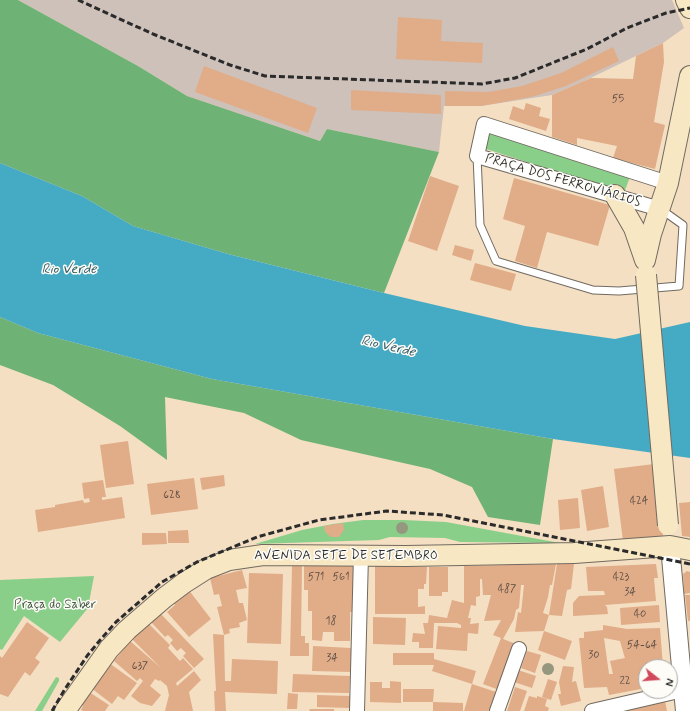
<!DOCTYPE html>
<meta charset="utf-8">
<style>
body{margin:0}
#map{position:relative;width:690px;height:711px;overflow:hidden;background:#f4dfc3;font-family:Mynerve,sans-serif}
canvas{display:block}
.north{position:absolute;left:638px;top:659px;width:40px;height:40px;box-sizing:border-box;background:#fdfcf7;border:1px solid #a9a8a5;border-radius:50%;rotate:107deg;font-size:11px;font-weight:700;line-height:16px;text-align:center;color:#2b2b2b}
.north::after{content:'';display:block;margin:auto;width:14px;height:18px;background:#d1495b;clip-path:polygon(50% 0,100% 100%,50% 72%,0 100%)}
</style>
<div id="map">
<canvas width="690" height="711"></canvas>
<div class="north">N</div>
</div>
<script>
const c = document.querySelector('canvas').getContext('2d');
c.lineJoin = 'round';
function fillPath(path, color) { c.fillStyle = color; c.fill(path, 'evenodd'); }
const toPath = rows => new Path2D(rows.map(r => 'M' + r).join(''));
function stroke(path, color, width, dash) { c.strokeStyle = color; c.lineWidth = width; c.lineCap = dash ? 'butt' : 'round'; c.setLineDash(dash || []); c.stroke(path); }
function label(font, color, halo, rows, align = 'center') {
  c.font = font + ' Mynerve,sans-serif'; c.lineWidth = 3; c.setLineDash([]); c.textBaseline = 'middle'; c.strokeStyle = halo; c.fillStyle = color; for (const [text, x, y, turn = 0] of rows) {
    c.save(); c.translate(x, y); c.rotate((+turn || 0) * Math.PI / 180); c.textAlign = isNaN(turn) ? turn : align; if (halo) c.strokeText(text, 0, 0); c.fillText(text, 0, 0); c.restore();
  }
}
fillPath(toPath([
 [18,0,672,0,684,28,663,43,578,84,552,95,481,106,444,106,439,152,327,129,320,141,187,96,138,66]
]), '#cec1ba');
fillPath(toPath([
 [488,132,630,177,624,193,483,148],
 [363,520,404,520,446,522,560,543,460,542,445,538,390,537,379,540,255,544,302,530,333,524],
 [94,576,88,608,60,642,24,616,2,650,0,649,0,580],
 [56,677,59,678,59,681,42,711,35,711]
]), '#8acf89');
fillPath(toPath([
 [0,0,18,0,138,66,187,96,320,141,327,129,439,152,384,293,228,254,133,226,82,196,0,163],
 [0,317,38,333,212,379,553,439,540,525,488,517,472,487,430,469,301,440,244,413,165,397,167,460,120,426,53,385,0,365]
]), '#6fb275');
fillPath(toPath([
 [0,163,82,196,133,226,228,254,384,293,525,326,615,339,690,322,690,458,553,439,212,379,38,333,0,317]
]), '#45abc4');
fillPath(toPath([
 [398,17,442,20,441,41,483,43,482,63,396,59],
 [663,43,664,62,654,122,665,125,655,169,613,158,617,146,577,138,577,145,552,137,552,95,591,78,633,79,636,56],
 [613,47,619,61,566,86,535,96,504,102,481,106,445,106,445,91,488,92,522,86,561,73],
 [204,66,317,108,308,133,195,92],
 [351,90,441,95,441,114,351,110],
 [526,103,541,108,539,116,550,119,546,131,509,119,513,106,524,110],
 [430,176,459,186,437,251,408,241],
 [514,178,610,205,598,246,547,232,537,268,515,261,525,226,503,219],
 [455,245,474,250,471,261,452,255],
 [475,263,516,274,511,291,470,280],
 [128,441,134,484,106,488,100,445],
 [654,464,663,536,623,541,614,469],
 [224,475,225,486,202,490,200,478],
 [194,478,198,509,151,515,147,484],
 [103,480,106,497,102,497,102,500,122,497,125,518,38,532,35,510,55,507,55,505,83,500,84,503,90,502,89,498,84,499,82,483],
 [603,486,609,527,587,531,581,490],
 [578,498,580,528,560,530,558,500],
 [690,502,690,537,682,536,679,503],
 [343,523,344,530,339,537,331,537,325,532,324,526],
 [188,530,189,543,168,543,168,531],
 [142,533,166,533,167,544,142,545],
 [556,564,552,585,550,585,548,597,543,613,549,615,544,631,515,632,518,612,521,613,524,585,521,585,519,608,516,610,514,619,503,639,516,644,499,690,483,684,501,638,493,635,501,620,484,621,491,595,483,595,482,579,480,579,480,596,476,597,476,606,471,605,468,618,471,618,470,624,479,623,478,634,468,633,467,651,436,649,438,626,461,628,461,625,457,623,434,623,433,648,419,648,419,642,412,642,413,633,425,634,423,623,428,623,429,615,447,618,452,600,464,603,464,566],
 [557,564,574,564,571,589,567,590,562,616,549,615],
 [656,564,658,578,654,578,656,601,605,605,607,607,608,614,573,616,573,603,579,596,605,595,604,591,588,591,586,567],
 [292,565,302,565,301,636,305,636,305,643,309,643,309,656,290,656],
 [304,565,354,566,353,612,350,612,350,641,334,641,334,632,323,632,322,641,312,640,312,611,308,611,308,590,304,590],
 [375,566,427,567,426,584,424,584,424,589,418,589,418,607,425,606,425,614,375,614],
 [429,567,448,567,448,592,442,592,442,596,429,596],
 [242,570,247,588,236,590,239,603,243,603,247,620,239,623,240,627,229,629,230,633,224,635,225,681,231,681,232,659,278,661,277,694,225,692,226,711,215,711,214,691,216,691,213,634,224,635,217,607,222,606,219,594,214,595,210,578],
 [687,571,690,572,690,593,684,594,683,574],
 [249,573,283,574,281,644,247,643],
 [188,589,211,619,189,637,167,612,175,605,173,602],
 [685,595,690,595,690,621,688,621],
 [659,605,660,622,621,625,620,608],
 [160,613,204,659,194,668,183,656,186,653,181,648,177,651,170,643,173,640,168,635,165,637,151,622],
 [373,617,406,618,405,645,373,644],
 [27,622,49,638,35,658,40,662,30,676,25,672,8,697,0,694,0,656,2,658],
 [147,622,170,645,168,648,180,661,183,658,193,669,176,683,177,686,194,671,201,680,189,692,193,711,165,711,169,695,167,686,160,680,159,681,155,679,150,686,161,695,152,706,140,703,131,696,143,681,140,678,137,681,114,661,130,641,161,668,131,638],
 [603,625,627,629,660,628,663,667,646,667,646,688,609,695,607,687,584,688,579,638,584,638,584,632,603,630],
 [604,638,620,641,624,655,625,658,610,661,613,674,609,674],
 [544,631,572,641,565,660,538,650],
 [313,646,351,648,351,672,312,671],
 [527,651,541,655,535,673,521,668],
 [393,653,434,653,434,659,476,671,472,684,432,671,434,665,393,665],
 [109,663,137,683,124,700,118,696,112,704,91,688],
 [563,666,574,667,572,682,576,681,581,701,561,706,558,694,561,694,559,682],
 [515,669,536,676,532,688,511,681],
 [293,674,350,676,349,693,292,692],
 [548,679,557,682,551,700,542,697],
 [390,681,401,682,401,703,370,702,370,682,382,682,382,688,390,688],
 [472,684,496,692,489,711,464,711],
 [515,687,527,691,520,711,507,711],
 [403,689,434,689,433,702,403,702],
 [89,692,109,705,105,711,83,711,81,710,83,706,81,705],
 [288,693,298,694,297,709,287,709],
 [317,695,350,696,350,708,317,707],
 [529,696,537,698,537,696,547,699,545,706,549,708,548,711,524,711],
 [665,701,667,711,615,711],
 [433,702,463,703,463,711,433,711],
 [310,709,334,709,334,711,309,711]
]), '#e1ac88');
const service = toPath([
 [477,156,480,225,496,261,593,290,619,291,679,286,683,225,662,210]
]);
const minor = toPath([
 [660,209,477,156,484,124,668,183],
 [357,711,361,555],
 [497,711,519,649],
 [592,711,683,690]
]);
const tertiary = toPath([
 [670,546,685,711]
]);
const secondary = toPath([
 [686,0,690,8],
 [615,195,634,228,645,260],
 [645,260,651,234,668,183,690,76],
 [65,711,109,649,127,630,164,598,184,583,206,569,229,560,263,555,406,556,574,553,670,546,690,550]
]);
stroke(service, '#716a60', 9);
stroke(minor, '#716a60', 16);
stroke(tertiary, '#716a60', 20);
stroke(secondary, '#716a60', 22);
stroke(service, '#fff', 7);
stroke(minor, '#fff', 14);
stroke(tertiary, '#fff', 18);
stroke(secondary, '#f8e7c3', 20);
stroke(toPath([
 [78,0,153,34,230,65,265,76,482,84,515,78,587,49,627,28,666,13,690,8],
 [52,711,65,689,87,656,101,639,116,622,162,582,197,562,257,537,319,520,387,511,443,515,690,564]
]), '#2b2b2b', 3, [6, 3]);
const secondaryBridge = toPath([
 [646,275,668,525]
]);
stroke(secondaryBridge, '#716a60', 22, []);
stroke(secondaryBridge, '#f8e7c3', 20);
c.fillStyle = '#95977f';
for (const [x, y] of [
 [402,528],
 [548,669]
]) { c.beginPath(); c.arc(x, y, 6, 0, 2 * Math.PI); c.fill(); }
label('11px', '#584b42', null, [
 ["55",618,100],
 ["628",172,496],
 ["424",639,502],
 ["571",316,578],
 ["561",341,578],
 ["423",621,578],
 ["487",507,590],
 ["34",630,593],
 ["40",640,615],
 ["18",331,622],
 ["54-64",642,646],
 ["30",594,656],
 ["34",332,659],
 ["637",140,667],
 ["22",625,682]
]);
label('13px', '#2b2b2b', '#fdfcf7', [
 ["PRAÇA DOS FERROVIÁRIOS",563,181,16],
 ["AVENIDA SETE DE SETEMBRO",346,556]
]);
label('13px', '#485c47', '#fdfcf7', [
 ["Praça do Saber",55,605]
]);
label('italic 14px', '#355e68', '#fdfcf7', [
 ["Rio Verde",69,270],
 ["Rio Verde",388,347,13]
]);
</script>
